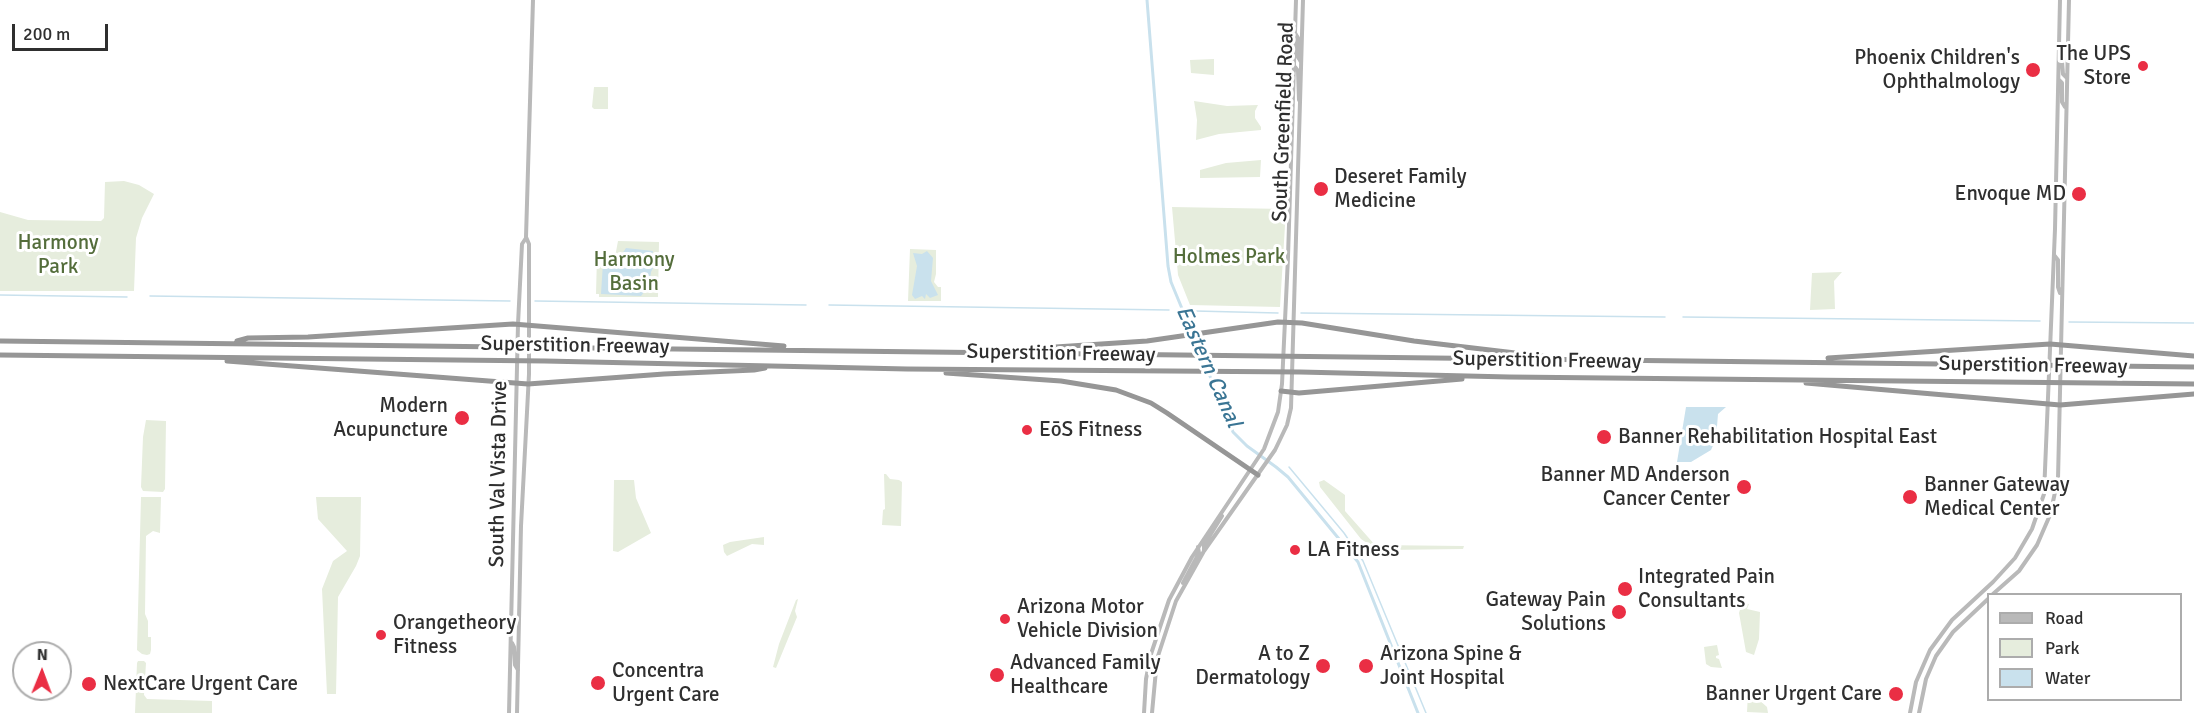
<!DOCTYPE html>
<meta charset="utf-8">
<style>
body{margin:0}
#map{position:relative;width:2194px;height:713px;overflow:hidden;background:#fff;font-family:Signika,sans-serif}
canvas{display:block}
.legend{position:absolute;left:1987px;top:593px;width:195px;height:108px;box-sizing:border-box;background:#fff;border:2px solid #acacac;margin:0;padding:8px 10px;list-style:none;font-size:18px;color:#2f2f2f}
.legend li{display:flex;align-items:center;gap:12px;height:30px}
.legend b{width:30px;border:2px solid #acacac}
.north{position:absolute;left:12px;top:641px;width:60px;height:60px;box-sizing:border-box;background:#fff;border:2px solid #acacac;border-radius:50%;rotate:1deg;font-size:16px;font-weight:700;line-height:24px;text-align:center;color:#2f2f2f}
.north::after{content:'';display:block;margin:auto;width:21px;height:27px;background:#ea2e44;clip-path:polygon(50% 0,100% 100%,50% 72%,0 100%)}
.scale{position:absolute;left:12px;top:24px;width:96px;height:27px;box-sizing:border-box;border:3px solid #2f2f2f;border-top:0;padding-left:8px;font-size:18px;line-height:21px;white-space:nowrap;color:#2f2f2f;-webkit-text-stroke:4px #fff;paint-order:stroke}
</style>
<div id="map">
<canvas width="2194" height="713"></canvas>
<ul class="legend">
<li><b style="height:8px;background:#b9b9b9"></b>Road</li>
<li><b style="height:16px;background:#e6eddd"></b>Park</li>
<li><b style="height:16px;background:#c9e1ed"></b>Water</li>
</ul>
<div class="north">N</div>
<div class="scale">200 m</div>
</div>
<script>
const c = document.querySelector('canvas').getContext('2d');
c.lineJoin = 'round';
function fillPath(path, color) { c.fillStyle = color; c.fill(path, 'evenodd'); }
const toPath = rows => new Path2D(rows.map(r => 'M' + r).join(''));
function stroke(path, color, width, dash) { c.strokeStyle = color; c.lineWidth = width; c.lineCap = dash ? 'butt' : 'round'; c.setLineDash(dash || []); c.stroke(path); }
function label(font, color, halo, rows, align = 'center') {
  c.font = font + ' Signika,sans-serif'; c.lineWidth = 6; c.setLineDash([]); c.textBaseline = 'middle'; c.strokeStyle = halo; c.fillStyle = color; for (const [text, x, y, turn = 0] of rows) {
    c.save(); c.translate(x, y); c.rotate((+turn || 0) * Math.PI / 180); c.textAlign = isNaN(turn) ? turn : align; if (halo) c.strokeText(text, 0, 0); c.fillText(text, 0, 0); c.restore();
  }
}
fillPath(toPath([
 [1214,59,1214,75,1191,73,1190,60],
 [594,87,608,87,608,109,594,109,592,107],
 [1194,101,1227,106,1258,105,1255,111,1255,118,1261,127,1261,130,1219,134,1196,140,1197,120],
 [1261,160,1260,177,1200,178,1200,170,1226,163],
 [124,181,139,185,154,194,142,218,136,238,134,291,0,291,0,212,28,220,101,221,104,218,105,182],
 [1172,207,1286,209,1280,307,1190,305,1178,275],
 [618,241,659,242,658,297,599,297,599,294,596,294,597,256,615,257],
 [910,249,936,250,936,274,934,282,938,287,941,287,941,301,908,301],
 [1842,272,1834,281,1835,309,1810,310,1812,273],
 [146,420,166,421,165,489,163,492,143,491,141,487,143,437],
 [884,474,886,474,890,479,899,480,902,482,901,526,882,525,883,510,885,509],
 [614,480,634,480,636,498,651,533,618,552,613,551],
 [1324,480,1345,495,1345,511,1375,545,1464,546,1463,549,1385,550,1370,545,1361,539,1320,487,1319,482],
 [141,497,161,497,160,533,153,531,146,536,145,614,148,621,148,637,151,637,151,650,150,654,147,655,142,654,137,650],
 [316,497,361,497,360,556,356,566,338,597,336,694,327,694,322,589,333,561,347,551,318,519],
 [764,537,764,545,752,544,727,556,724,552,723,545,730,542],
 [798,599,795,611,797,617,776,668,773,667,779,644,796,600],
 [1742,603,1749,604,1747,609,1760,612,1759,639,1754,655,1746,652,1739,613],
 [1717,645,1719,655,1716,656,1716,658,1719,659,1722,668,1711,667,1706,664,1704,647],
 [138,661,144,661,146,663,144,695,147,699,212,701,212,713,135,713,137,663],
 [1753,692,1759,694,1758,699,1767,707,1768,713,1747,712,1748,693]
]), '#e6eddd');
fillPath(toPath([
 [1904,50,1920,50,1920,56,1914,56,1914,61,1891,61,1891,55,1898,51,1901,51,1901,59,1904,59],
 [626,248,653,251,651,260,655,264,651,272,649,286,641,296,601,294,603,263,618,260],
 [927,251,933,258,931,281,938,295,930,298,926,294,925,299,922,296,915,299,912,295,917,266,913,253,922,254],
 [1686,407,1726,407,1718,414,1716,439,1711,450,1691,462,1677,462]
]), '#c9e1ed');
stroke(toPath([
 [0,295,127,297],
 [150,296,510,301],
 [535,301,806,305],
 [829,305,1169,310],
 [1195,311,1278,313],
 [1301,313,1665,317],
 [1683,317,2040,321],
 [2069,322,2194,323],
 [1289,467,1344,533,1363,561,1426,713]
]), '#c9e1ed', 1.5);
stroke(toPath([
 [1147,0,1168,266,1171,282,1233,432,1247,446,1276,467,1288,477,1358,562,1418,713]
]), '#c9e1ed', 3);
stroke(toPath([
 [1295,33,1298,38,1298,57,1301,62],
 [2061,49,2063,74,2066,77],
 [1295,67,1298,71,1299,100],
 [2059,80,2062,83,2062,102,2065,107],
 [2054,255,2058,260,2058,287,2060,293],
 [1204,551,1204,545,1222,516],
 [1183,583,1199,553,1198,547],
 [1993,594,2019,571,2037,545,2050,515,2058,479,2069,0],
 [512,643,514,647,515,665,518,670],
 [509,713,518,324,522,244,526,238],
 [517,713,521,526,529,374,529,244,526,237,533,0],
 [1144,713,1146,679,1151,654,1169,600,1192,557,1264,449,1278,412,1282,384,1288,257,1296,0],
 [1152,713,1157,659,1176,601,1204,551,1275,450,1287,425,1291,408,1303,0],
 [1910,713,1916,682,1930,650,1952,620,1993,582,2015,558,2032,529,2044,494,2055,229,2060,0],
 [1919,713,1926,679,1936,656,1953,632,1988,599]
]), '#b9b9b9', 4);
stroke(toPath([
 [0,341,2194,367],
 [237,341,248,338,308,337,513,324,784,346],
 [1025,349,1147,341,1278,322,1302,323,1414,341,1549,357],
 [0,355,545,361,907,369,1300,372,1509,377,2194,384],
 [1828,358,2050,344,2194,356],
 [227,361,528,384,664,374,754,370,765,368],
 [946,373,1061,381,1116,390,1151,403,1167,413,1258,475],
 [1806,383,2060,405,2194,394],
 [1281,391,1299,393,1462,379]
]), '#969696', 5);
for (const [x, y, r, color] of [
 [2143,66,6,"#ea2e44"],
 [2033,70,8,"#ea2e44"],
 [1321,189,8,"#ea2e44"],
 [2079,194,8,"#ea2e44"],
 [462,418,8,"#ea2e44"],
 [1027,430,6,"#ea2e44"],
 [1604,437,8,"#ea2e44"],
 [1744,487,8,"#ea2e44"],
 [1910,497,8,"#ea2e44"],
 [1295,550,6,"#ea2e44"],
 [1625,589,8,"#ea2e44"],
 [1619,612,8,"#ea2e44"],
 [1005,619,6,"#ea2e44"],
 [381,635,6,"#ea2e44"],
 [1323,666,8,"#ea2e44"],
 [1366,666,8,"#ea2e44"],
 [997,675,8,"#ea2e44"],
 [598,683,8,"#ea2e44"],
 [89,684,8,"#ea2e44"],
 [1896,694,8,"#ea2e44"]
]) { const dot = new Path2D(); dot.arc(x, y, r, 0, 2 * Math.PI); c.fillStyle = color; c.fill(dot); stroke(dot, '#fff', 2); }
label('21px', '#2f2f2f', '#fff', [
 ["The UPS",2131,54,"right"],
 ["Store",2131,78,"right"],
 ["Phoenix Children's",2020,58,"right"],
 ["Ophthalmology",2020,82,"right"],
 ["Deseret Family",1334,177],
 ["Medicine",1334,201],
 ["Envoque MD",2066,194,"right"],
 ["Modern",448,406,"right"],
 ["Acupuncture",448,430,"right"],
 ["EōS Fitness",1039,430],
 ["Banner Rehabilitation Hospital East",1618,437],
 ["Banner MD Anderson",1730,475,"right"],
 ["Cancer Center",1730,499,"right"],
 ["Banner Gateway",1924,485],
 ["Medical Center",1924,509],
 ["LA Fitness",1307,550],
 ["Integrated Pain",1638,577],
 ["Consultants",1638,601],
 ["Gateway Pain",1606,600,"right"],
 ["Solutions",1606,624,"right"],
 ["Arizona Motor",1017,607],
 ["Vehicle Division",1017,631],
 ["Orangetheory",393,623],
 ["Fitness",393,647],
 ["A to Z",1310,654,"right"],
 ["Dermatology",1310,678,"right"],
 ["Arizona Spine &",1380,654],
 ["Joint Hospital",1380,678],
 ["Advanced Family",1010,663],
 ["Healthcare",1010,687],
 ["Concentra",612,671],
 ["Urgent Care",612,695],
 ["NextCare Urgent Care",103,684],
 ["Banner Urgent Care",1882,694,"right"]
], 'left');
label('21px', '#2f2f2f', '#fff', [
 ["South Greenfield Road",1284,122,-88],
 ["Superstition Freeway",575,346,1],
 ["Superstition Freeway",1061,354,1],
 ["Superstition Freeway",1547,361,1],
 ["Superstition Freeway",2033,366,1],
 ["South Val Vista Drive",499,474,-89]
]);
label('21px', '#546d3b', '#fff', [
 ["Harmony",58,243],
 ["Park",58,267],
 ["Holmes Park",1229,257],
 ["Harmony",634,260],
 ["Basin",634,284]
]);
label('italic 22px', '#3a7594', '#fff', [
 ["Eastern Canal",1208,367,66]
]);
</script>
